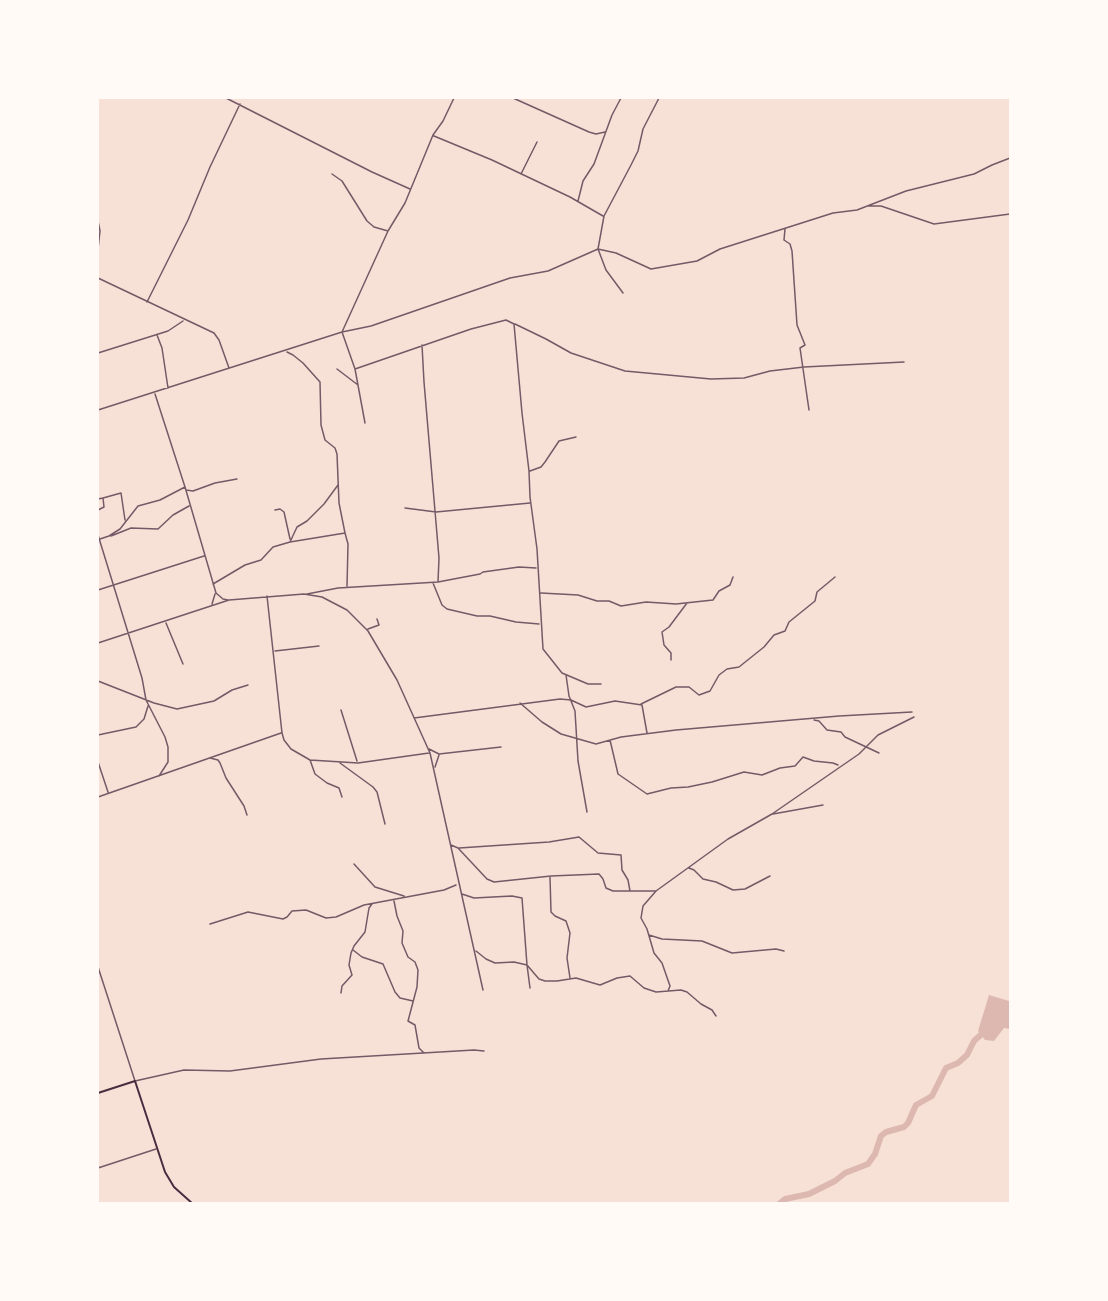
<!DOCTYPE html>
<style>
body{margin:0}
#map{position:relative;width:1108px;height:1301px;overflow:hidden;background:#f7e1d7;font-family:Commissioner,sans-serif}
canvas{display:block}
.frame{position:absolute;inset:0;border:99px solid #fffaf5;pointer-events:none}
</style>
<div id="map">
<canvas width="1108" height="1301"></canvas>
<div class="frame"></div>
</div>
<script>
const c = document.querySelector('canvas').getContext('2d');
c.lineJoin = 'round';
function fillPath(path, color) { c.fillStyle = color; c.fill(path, 'evenodd'); }
const toPath = rows => new Path2D(rows.map(r => 'M' + r).join(''));
function stroke(path, color, width, dash) { c.strokeStyle = color; c.lineWidth = width; c.lineCap = dash ? 'butt' : 'round'; c.setLineDash(dash || []); c.stroke(path); }
fillPath(toPath([
 [989,995,1009,1001,1010,996,1010,1029,1004,1028,994,1041,985,1040,978,1031]
]), '#dcb8b0');
stroke(toPath([
 [779,1204,785,1199,809,1194,835,1181,845,1173,868,1164,875,1154,881,1136,886,1132,904,1127,908,1123,916,1105,932,1096,946,1068,958,1063,967,1055,974,1041,986,1030]
]), '#dcb8b0', 6);
stroke(toPath([
 [226,98,372,172,410,189],
 [513,98,589,132,596,134,605,132],
 [434,136,492,160,570,197,603,216],
 [332,174,342,181,367,221,374,227,388,231],
 [521,174,537,142],
 [578,201,583,181,594,164,612,115,621,98],
 [868,206,881,206,934,224,1010,214],
 [98,221,100,231,98,249],
 [785,229,784,240,790,244,792,251,797,325,805,345,800,348,809,410],
 [98,278,214,333,219,340,229,368],
 [623,293,606,270,598,249,604,216,631,165,638,151,643,129,659,98],
 [147,302,188,220,210,167,240,104],
 [515,324,546,339,571,353,625,371,711,379,744,378,770,371,804,367,904,362],
 [157,335,162,348,168,388],
 [422,345,424,382,439,558,438,582],
 [287,352,293,355,303,363,320,382,321,425,325,440,335,448,337,454,339,503,345,533],
 [98,353,168,331,183,321],
 [337,369,358,385],
 [355,369,471,329,506,320,514,324,522,413,529,471,530,497,537,549,543,649,562,673,588,684,601,684],
 [155,394,185,487,216,593,223,599,228,600],
 [98,410,342,332,371,326,510,278,548,271,598,249,616,253,651,269,697,261,720,249,833,213,857,210,906,191,974,174,992,165,1010,158],
 [365,423,355,369,342,332,388,231,405,203,433,135,443,121,454,98],
 [530,471,541,467,545,462,559,441,576,437],
 [186,490,193,491,215,483,237,479],
 [103,498,121,493,125,520],
 [98,499,103,498,104,507,98,510],
 [405,508,436,512,530,503],
 [275,510,280,509,284,512,290,539],
 [98,535,142,678,146,700,165,737,168,747,168,762,159,776],
 [111,536,131,528,158,529,173,515,189,506],
 [100,539,109,536,120,529,138,506,160,500,185,487],
 [290,542,297,527,307,521,324,504,338,485],
 [433,583,442,605,447,609,477,616,490,616,516,622,539,624],
 [213,584,245,565,261,560,273,547,290,542,345,533,348,544,347,586],
 [98,590,204,556],
 [541,593,578,595,597,601,609,601,621,606,646,602,676,604,713,600,719,591,730,585,733,577],
 [307,594,338,588,438,582,480,574,483,572,519,567,536,568],
 [267,596,282,733,284,740,291,749,310,760,358,763,429,753],
 [212,604,215,594],
 [166,623,183,664],
 [368,629,379,625,377,619],
 [98,643,229,600,304,594,322,597,347,610,368,631,397,680,430,753,483,990],
 [275,651,319,646],
 [671,660,671,653,664,645,662,632,669,627,687,603],
 [566,675,569,696,575,711,578,761,587,812],
 [98,681,154,703,177,709,214,701,232,690,248,685],
 [520,703,542,722,561,734,596,744,621,737,676,730,839,716,912,712],
 [641,704,676,687,689,687,699,695,710,691,719,675,727,669,739,667,764,647,774,635,785,631,789,622,815,601,817,592,835,577],
 [341,710,357,761],
 [414,718,560,699,571,700,586,707,615,701,642,705,647,733],
 [814,720,819,721,827,730,841,732,845,737,879,753],
 [98,735,136,727,144,719,148,706],
 [610,740,618,774,647,794,671,788,688,787,712,782,744,772,762,775,780,768,795,766,803,757,814,761,833,763,838,765],
 [429,749,439,754,501,747],
 [210,758,218,760,220,763,226,778,244,806,247,815],
 [310,760,315,774,327,783,339,788,342,797],
 [98,762,108,792],
 [340,763,373,787,377,792,385,824],
 [435,767,439,755],
 [98,797,281,733],
 [773,814,823,805],
 [451,845,458,848,487,879,494,882,551,876,599,874,603,879,606,888,613,891,656,891,728,839,772,814,859,754,878,735,914,717],
 [459,848,549,842,579,837,598,853,621,855,622,870,628,880,630,891],
 [354,864,375,887,404,896],
 [689,868,694,870,703,879,716,882,733,890,745,889,770,876],
 [550,877,551,912,555,916,566,921,570,933,567,958,570,978],
 [656,891,643,906,641,918,647,929,654,953,662,963,670,986,668,991],
 [462,894,474,898,512,896,522,898,527,965,539,979,545,981,557,981,576,978,600,985,617,978,630,976,644,988,656,992,681,990,687,992,701,1004,712,1010,716,1016],
 [394,901,397,916,403,931,402,943,408,957,415,962,418,970,417,987,408,1021,415,1025,419,1048,424,1053],
 [210,924,248,912,283,919,287,917,292,911,306,910,326,918,336,917,364,905,444,890,456,885],
 [649,935,662,939,702,941,732,953,776,949,784,951],
 [353,950,362,957,383,964,395,992,400,998,413,1001],
 [476,951,486,959,495,963,514,962,527,965,530,988],
 [98,967,135,1081,184,1070,230,1071,321,1059,474,1050,484,1051],
 [341,993,342,986,352,975,349,965,351,953,354,946,365,932,369,908,372,904],
 [98,1168,156,1149]
]), '#755966', 1.5);
stroke(toPath([
 [98,1093,135,1081,165,1172,174,1187,193,1204]
]), '#4a2c40', 2);
</script>
